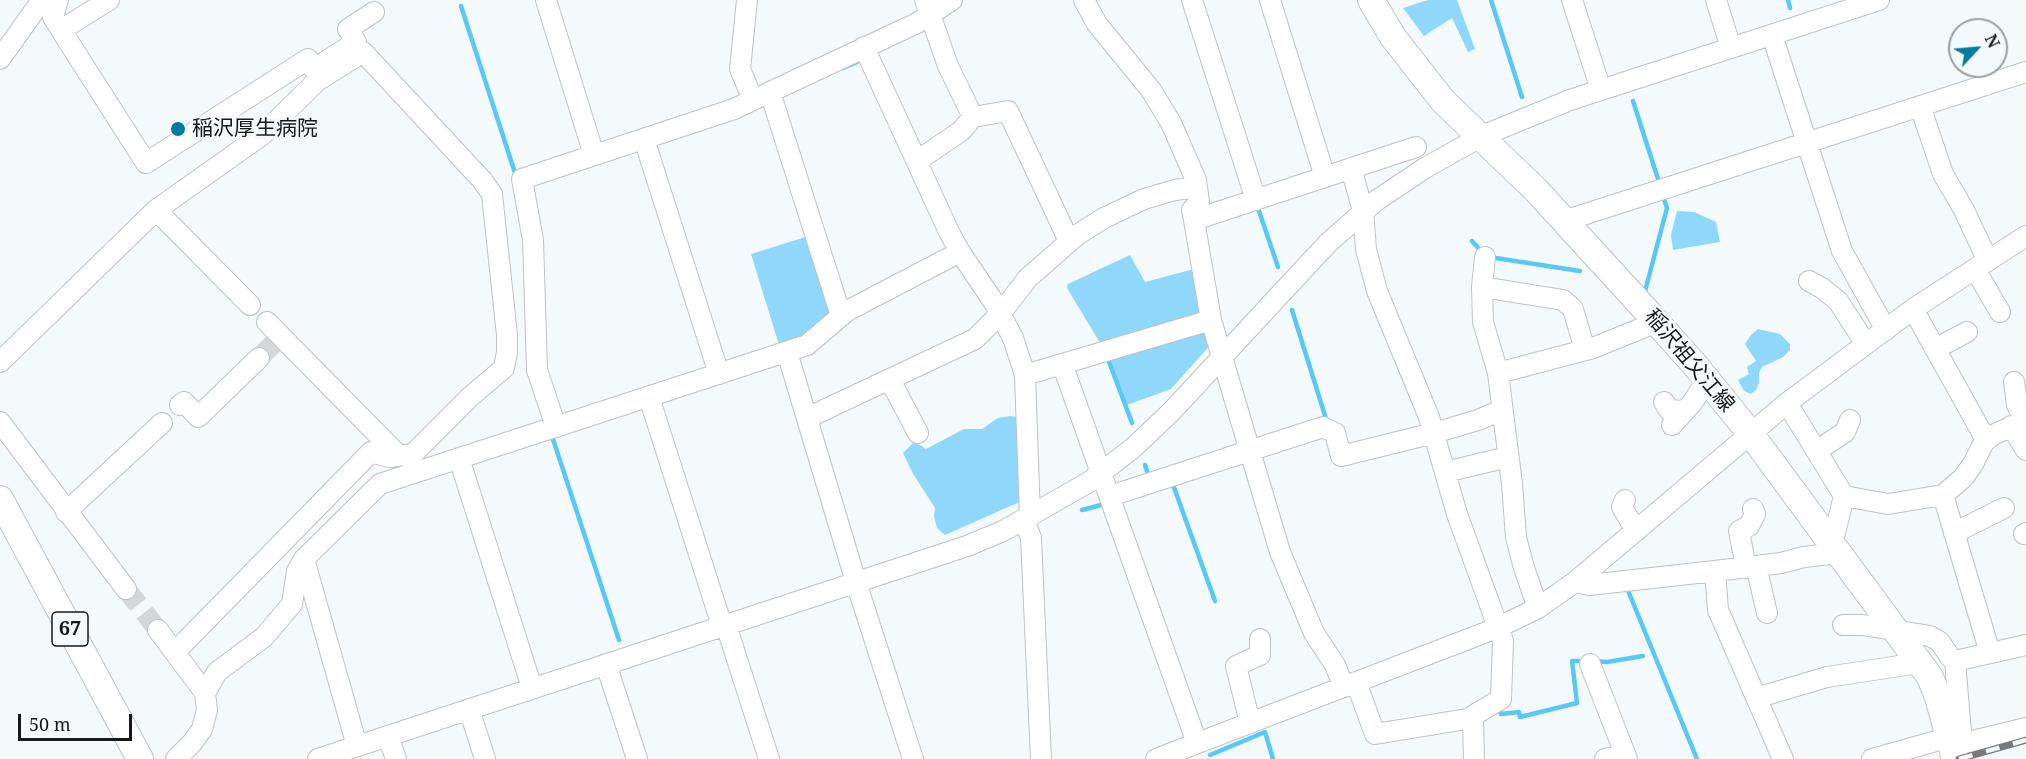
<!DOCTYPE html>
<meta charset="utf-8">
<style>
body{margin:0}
#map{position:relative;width:2026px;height:759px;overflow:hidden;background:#f4f9fb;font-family:"Noto Serif",serif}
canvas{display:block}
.north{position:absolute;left:1948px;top:18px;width:60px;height:60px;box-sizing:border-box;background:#f4f9fb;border:2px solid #9b9fa0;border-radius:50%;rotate:64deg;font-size:16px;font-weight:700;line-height:24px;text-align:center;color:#161718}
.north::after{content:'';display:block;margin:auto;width:21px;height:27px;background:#007aa2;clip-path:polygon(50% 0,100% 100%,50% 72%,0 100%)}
.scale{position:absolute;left:18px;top:714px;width:114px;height:27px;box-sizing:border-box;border:3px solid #161718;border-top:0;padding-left:8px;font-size:18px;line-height:21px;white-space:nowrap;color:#161718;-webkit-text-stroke:4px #f4f9fb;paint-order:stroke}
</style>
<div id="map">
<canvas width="2026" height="759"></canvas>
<div class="north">N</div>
<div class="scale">50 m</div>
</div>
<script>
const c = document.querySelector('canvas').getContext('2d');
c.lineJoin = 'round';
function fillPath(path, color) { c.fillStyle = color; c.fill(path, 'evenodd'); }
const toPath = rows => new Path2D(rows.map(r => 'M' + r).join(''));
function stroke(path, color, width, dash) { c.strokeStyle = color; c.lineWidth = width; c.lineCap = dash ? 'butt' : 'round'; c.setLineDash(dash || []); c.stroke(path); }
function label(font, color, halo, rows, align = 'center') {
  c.font = font + ' "Noto Serif","Noto Sans JP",serif'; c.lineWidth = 6; c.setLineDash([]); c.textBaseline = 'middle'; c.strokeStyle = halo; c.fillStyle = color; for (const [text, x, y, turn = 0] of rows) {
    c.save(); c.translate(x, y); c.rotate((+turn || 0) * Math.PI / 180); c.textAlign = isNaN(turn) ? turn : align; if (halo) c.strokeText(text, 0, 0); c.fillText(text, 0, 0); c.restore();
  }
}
fillPath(toPath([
 [1428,0,1457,0,1475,49,1468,52,1452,18,1424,36,1403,8],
 [1677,211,1694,212,1716,222,1720,242,1673,250,1671,235],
 [812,235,836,310,802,341,780,348,751,254],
 [1130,255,1145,282,1194,269,1203,314,1103,348,1067,288,1068,284],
 [1208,326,1214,341,1171,389,1127,405,1109,356],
 [1758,329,1780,334,1790,344,1790,350,1783,357,1762,367,1759,373,1759,383,1756,390,1751,394,1744,391,1738,380,1749,374,1747,367,1756,361,1745,344,1751,335],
 [1010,416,1019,417,1024,500,945,535,937,528,934,516,935,508,912,472,903,453,913,443,920,445,926,449,964,429,982,429,998,418]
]), '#8fd8fb');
stroke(toPath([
 [1491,0,1522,97],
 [1788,0,1790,8],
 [461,6,516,176],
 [843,68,857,62],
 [1633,101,1659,182],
 [1258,208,1278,267],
 [1472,241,1482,252],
 [1489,257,1580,271],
 [1644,295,1667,208,1663,196],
 [1292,310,1327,422],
 [1108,359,1132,423],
 [552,436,619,640],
 [1145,465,1149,477],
 [1172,482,1215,601],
 [1082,510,1105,504],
 [1627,588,1697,759],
 [1594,661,1607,662,1643,656],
 [1499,708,1501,714,1519,712,1520,717,1577,703,1572,661,1585,661],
 [1210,755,1265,732,1273,759]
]), '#58c8f9', 4.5);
stroke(toPath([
 [259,358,277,340],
 [126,589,158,630]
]), '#d3d7d9', 20, [20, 10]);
const minor = toPath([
 [58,0,53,17,61,30,109,0],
 [546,0,594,155],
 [747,0,740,69,753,100,917,23,952,0],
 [925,0,948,66,973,117,1008,111,1069,241],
 [1084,0,1097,24,1151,90,1171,123,1196,180,1199,202,1192,210,1194,220],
 [1192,0,1256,200],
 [1270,0,1325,177],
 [1572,0,1601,90],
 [1716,0,1731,48],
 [61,30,146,163,308,59,314,69,356,42,348,29,374,12],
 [1772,35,1842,251,1886,330],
 [864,47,950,234,960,252,995,304,1013,338,1025,375,1030,517],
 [0,59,42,0],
 [770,92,841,316],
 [1920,106,1943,174,1964,210,1988,261],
 [644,139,719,374],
 [917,161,961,131,973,117],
 [1351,168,1363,211,1366,249,1377,291,1429,417,1457,514,1503,641,1501,699,1474,715,1473,718,1474,759],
 [156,210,250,305],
 [1564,221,2026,72],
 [1485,257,1482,287,1483,322,1498,373,1512,484,1516,537,1524,568,1538,608],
 [1975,269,2000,312],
 [1809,281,1822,288,1838,301,1866,344],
 [1482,287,1563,300,1573,309,1585,350],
 [1913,309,1986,440],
 [1211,320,1280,552,1314,633,1335,665,1344,687],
 [267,322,399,456],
 [1935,349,1967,332],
 [787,352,856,582,913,759],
 [0,362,156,210,262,135,317,81,363,52,482,180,492,194,507,335,507,352,504,368,470,397,413,454,389,457,371,452,175,652],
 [1063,366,1197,743],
 [1498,373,1593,348,1657,322],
 [1025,375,1211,320,1194,220,1416,147],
 [890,380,918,433],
 [2014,382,2017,405,2025,420],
 [649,397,722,626],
 [1664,402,1669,410,1683,411],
 [1787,403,1844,496,1832,545],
 [180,405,184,402,198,417,259,358],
 [807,418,975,339,1000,314,1028,278,1077,235,1104,218,1144,199,1175,190,1197,187],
 [0,422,126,589],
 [1672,425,1692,403,1707,380],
 [2011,426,2026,450],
 [556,427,537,370,533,240,522,179,734,109,753,100],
 [1818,450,1845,432,1850,420],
 [459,458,532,688],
 [1445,472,1508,457],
 [1943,495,1990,653],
 [1110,496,1323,427,1335,433,1341,456,1434,433,1478,420,1502,410],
 [1844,496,1888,504,1943,495,1963,478,1973,464,1984,442,1993,435,2026,420],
 [1625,500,1622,507,1636,531],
 [66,512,162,423],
 [1024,520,1031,538,1041,759],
 [1954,533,2004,508],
 [2024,534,2026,533],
 [304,559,357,746],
 [1756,566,1767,613],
 [1746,568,1739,531,1749,526,1755,514,1753,509],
 [1715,571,1718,610,1783,759],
 [1575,582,1589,585,1715,571,1781,563,1804,557,1838,553],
 [726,625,769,759],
 [1843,625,1863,625,1930,636,1940,642,1950,657,1955,661],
 [158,630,205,693],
 [606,664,637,759],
 [1590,664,1627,759],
 [1356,682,1375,734,1473,718],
 [1756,698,1827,677,1919,663],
 [469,709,485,759],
 [1250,723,1236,666,1260,655,1260,639],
 [388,736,396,759],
 [1962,744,1955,661,2026,645],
 [1952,746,2026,728],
 [176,759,192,743,202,729,207,710,205,693,217,672,264,637,292,604,297,571,304,559,380,484,807,345,847,311,960,252],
 [318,759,967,546,1003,531,1089,482,1133,448,1171,412,1328,243,1377,200,1425,168,1482,136,1570,100,1879,0],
 [1156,759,1497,628,1538,608,1575,582,1787,403,1913,309,2026,236],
 [1605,759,1625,756],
 [1872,759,1950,737]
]);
const major = toPath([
 [1371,0,1393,37,1443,101,1536,190,1644,308,1695,365,1750,433,1930,677,1938,697,1955,759],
 [0,499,140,759]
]);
stroke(minor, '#bec2c5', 22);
stroke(major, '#bec2c5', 28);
stroke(minor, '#fff', 20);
stroke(major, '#fff', 26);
const rail = toPath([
 [1959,759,2026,740]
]);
stroke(rail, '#77797b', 7);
stroke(rail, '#f4f9fb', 4.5, [14]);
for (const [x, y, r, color] of [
 [178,129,8,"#007aa2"]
]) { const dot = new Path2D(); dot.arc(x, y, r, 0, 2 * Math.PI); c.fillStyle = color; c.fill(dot); stroke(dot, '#f4f9fb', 2); }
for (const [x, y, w] of [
 [70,629,36]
]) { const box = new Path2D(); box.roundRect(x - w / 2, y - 17, w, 34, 4.5); c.fillStyle = '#f4f9fb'; c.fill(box); stroke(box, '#161718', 1.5); }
label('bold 20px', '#161718', null, [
 ["67",70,629]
]);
label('21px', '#161718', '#f4f9fb', [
 ["稲沢厚生病院",192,129]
], 'left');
label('21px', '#161718', '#f4f9fb', [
 ["稲沢祖父江線",1689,361,50]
]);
</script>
